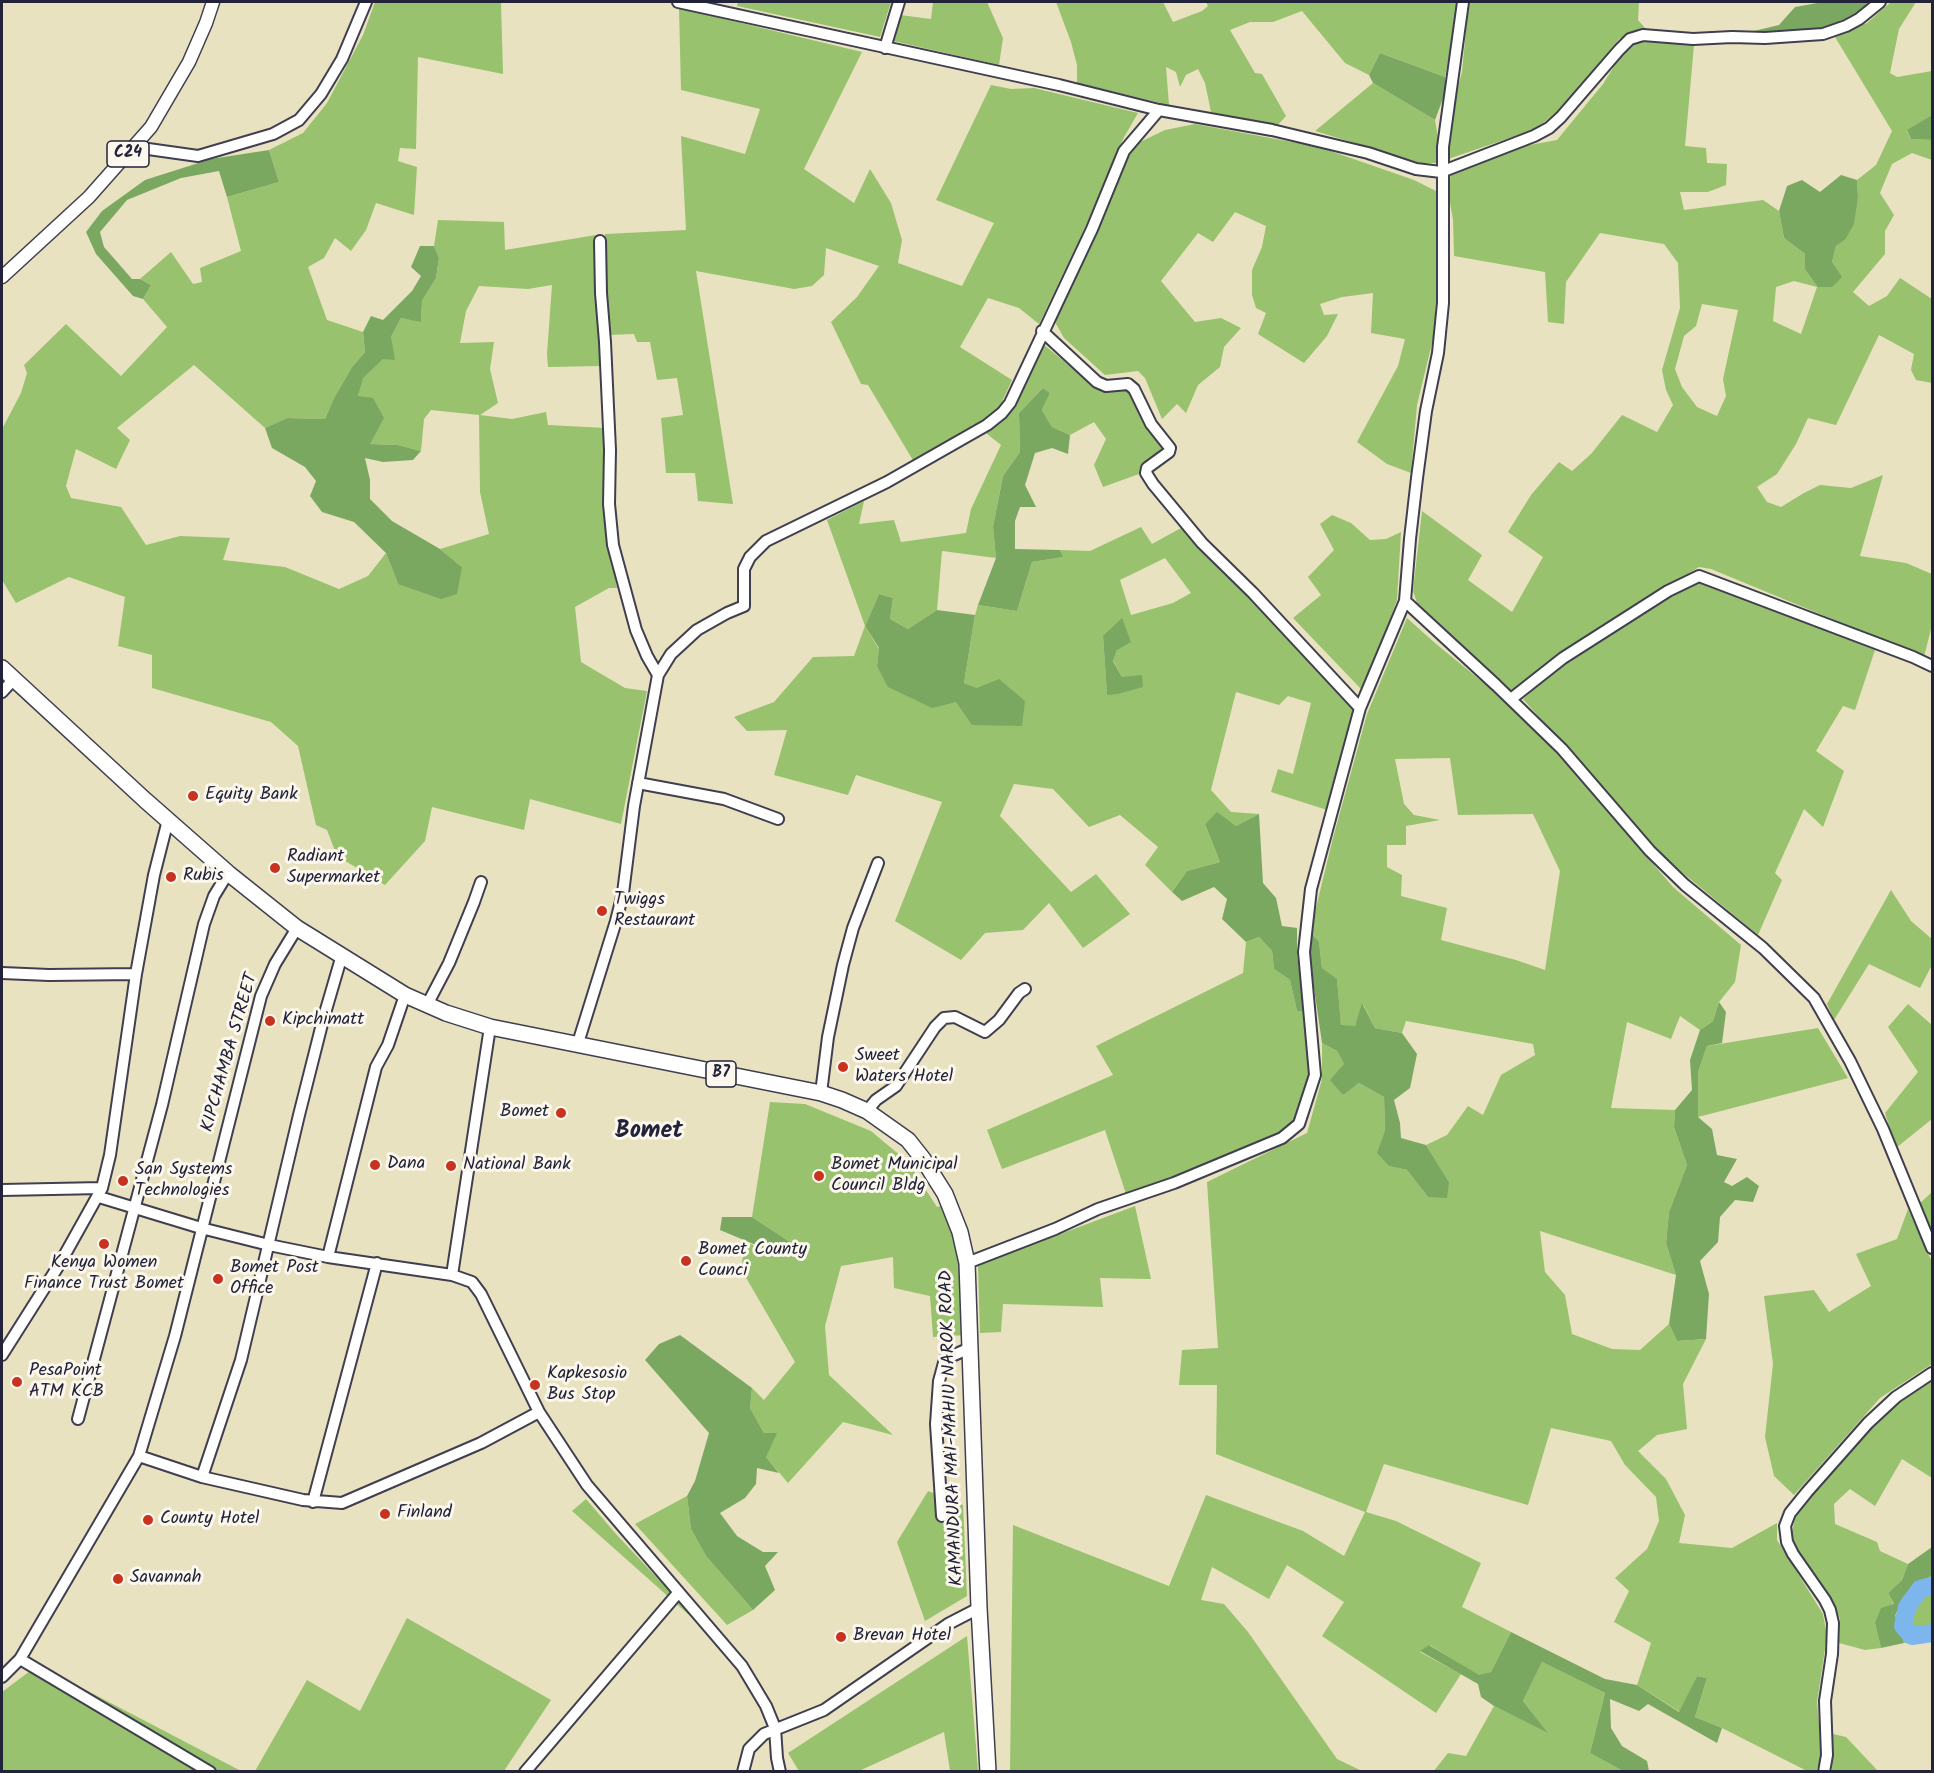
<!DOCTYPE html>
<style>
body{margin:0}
#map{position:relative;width:1934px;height:1773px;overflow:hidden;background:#e9e2c0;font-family:Kalam,sans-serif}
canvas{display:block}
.frame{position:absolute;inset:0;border:3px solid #22223b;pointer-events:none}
</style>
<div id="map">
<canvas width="1934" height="1773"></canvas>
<div class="frame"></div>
</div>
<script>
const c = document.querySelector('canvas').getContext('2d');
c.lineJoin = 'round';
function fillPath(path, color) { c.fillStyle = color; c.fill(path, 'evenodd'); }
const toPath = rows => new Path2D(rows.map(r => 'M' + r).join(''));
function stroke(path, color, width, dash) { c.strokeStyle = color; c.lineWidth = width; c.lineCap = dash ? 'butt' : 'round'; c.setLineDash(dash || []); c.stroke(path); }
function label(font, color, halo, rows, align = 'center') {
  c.font = font + ' Kalam,sans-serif'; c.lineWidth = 6; c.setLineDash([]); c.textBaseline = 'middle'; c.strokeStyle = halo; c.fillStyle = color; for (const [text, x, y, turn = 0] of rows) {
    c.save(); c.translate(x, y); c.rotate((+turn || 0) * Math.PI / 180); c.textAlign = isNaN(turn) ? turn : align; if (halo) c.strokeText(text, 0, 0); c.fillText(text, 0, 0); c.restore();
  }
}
fillPath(toPath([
 [375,2,501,2,503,74,418,57,416,149,400,148,398,161,417,167,414,215,376,203,366,230,351,251,335,238,324,258,308,267,327,320,363,332,365,352,352,367,334,398,325,419,287,418,265,428,194,365,117,428,130,440,116,469,76,449,66,486,71,498,121,507,146,545,180,536,230,538,223,560,285,567,339,589,368,576,386,553,398,584,462,567,440,549,489,534,480,492,479,415,431,410,424,419,421,451,398,445,370,444,358,396,362,378,383,358,391,337,401,318,421,321,422,301,436,278,439,258,434,246,438,220,504,222,505,250,596,235,597,280,601,366,548,367,547,354,552,285,528,289,479,286,466,311,460,343,494,342,490,369,498,403,480,415,512,419,546,412,548,425,605,428,609,545,617,588,609,588,575,607,581,662,625,688,647,691,621,824,530,799,524,830,432,807,425,841,385,885,337,856,327,830,316,825,298,746,271,722,152,688,152,655,118,646,125,597,69,577,16,603,2,580,2,429,21,393,27,373,24,365,66,324,121,376,167,327,143,299,151,285,140,279,171,252,193,284,202,282,200,268,241,251,227,197,279,182,269,150,303,133,327,103,363,35],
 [738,2,891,2,880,37,737,6],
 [933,2,987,2,1003,38,999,65,893,41,900,15,931,19],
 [1056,2,1163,2,1173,22,1202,11,1208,6,1206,2,1459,2,1445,77,1380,53,1369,75,1345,63,1302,11,1273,22,1250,22,1230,30,1255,73,1262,74,1286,116,1277,126,1211,112,1205,83,1198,69,1186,75,1180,87,1176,72,1166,67,1169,105,1077,83,1077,65,1071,42],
 [1470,2,1639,2,1638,20,1646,29,1619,39,1562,107,1536,129,1448,159,1451,114,1462,72,1467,20],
 [1891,2,1916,2,1899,29,1890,73,1897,77,1932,71,1932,115,1907,131,1911,139,1932,140,1932,160,1912,153,1892,164,1880,193,1894,215,1885,231,1885,254,1853,292,1869,306,1887,296,1900,278,1932,299,1932,383,1916,380,1911,370,1914,354,1879,335,1836,425,1808,418,1796,444,1777,474,1757,487,1767,502,1781,507,1804,493,1820,485,1851,488,1883,475,1860,556,1906,563,1932,574,1932,625,1924,657,1711,569,1699,567,1558,656,1510,693,1417,603,1413,591,1422,511,1482,555,1468,580,1512,612,1543,557,1508,532,1531,495,1559,462,1572,471,1591,454,1622,415,1657,432,1673,405,1666,390,1662,370,1680,308,1678,263,1664,244,1600,233,1566,282,1564,324,1548,322,1545,272,1454,256,1453,220,1447,185,1451,175,1519,147,1557,140,1603,84,1618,60,1635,44,1646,40,1694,45,1685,146,1706,148,1707,163,1727,164,1726,185,1708,192,1680,192,1684,210,1763,200,1779,211,1784,238,1805,254,1805,269,1832,262,1836,246,1845,240,1858,197,1857,180,1876,165,1892,131,1835,37,1867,23],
 [1794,281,1817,287,1801,334,1773,321,1776,287],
 [1702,304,1738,310,1723,379,1726,396,1717,416,1697,407,1682,387,1675,369,1684,336,1696,326],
 [679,8,862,52,804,169,854,203,870,169,891,203,902,240,898,263,962,286,994,223,936,200,991,85,1011,89,1034,88,1138,113,1123,139,1083,232,1039,324,1019,308,988,298,960,347,1012,380,1000,406,989,418,914,462,868,385,861,384,831,322,857,297,879,266,826,248,824,275,812,286,794,289,696,271,733,504,698,501,695,473,666,473,661,418,683,415,677,378,657,380,650,342,637,342,634,334,608,335,605,288,605,234,686,230,681,136,745,154,760,109,681,90],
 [1373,83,1435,120,1438,138,1436,163,1420,163,1315,131],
 [1195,124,1319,147,1414,180,1436,191,1439,255,1434,335,1417,405,1411,473,1387,464,1357,442,1398,366,1405,339,1371,333,1373,293,1342,297,1320,304,1324,315,1338,314,1327,336,1304,363,1258,334,1266,313,1256,308,1252,295,1252,270,1262,247,1266,226,1235,212,1213,242,1198,233,1161,281,1195,322,1221,318,1241,328,1224,347,1220,367,1198,385,1186,413,1177,404,1162,419,1145,378,1138,371,1105,375,1064,338,1055,322,1129,153,1140,142,1165,130],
 [1043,344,1099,390,1128,391,1147,430,1166,448,1142,463,1139,474,1103,487,1094,465,1106,439,1094,422,1070,435,1052,427,1042,410,1050,393,1043,388,1019,413,1020,452,1003,476,993,527,996,558,942,551,937,610,908,629,890,619,893,598,879,594,865,626,879,649,877,666,977,688,964,683,975,615,978,605,1017,611,1032,562,1062,557,1060,550,1090,551,1141,527,1152,544,1181,528,1250,596,1356,710,1327,810,1271,792,1278,769,1293,774,1311,703,1288,696,1279,705,1236,692,1211,790,1231,812,1259,814,1236,826,1217,813,1205,824,1220,862,1187,871,1172,892,1145,865,1158,847,1120,815,1089,827,1053,789,1014,784,1000,816,1071,892,1096,874,1130,914,1083,948,1049,903,1023,930,985,933,961,960,895,921,942,802,856,775,848,795,774,775,787,730,747,731,734,717,774,702,813,657,854,656,865,626,827,520,864,501,859,524,894,520,901,542,966,533,971,509,1001,445,986,433,1009,415],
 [1165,558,1191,593,1173,603,1131,615,1120,580],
 [1103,636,1117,650,1113,660,1122,677,1118,694,1107,694],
 [1332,515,1351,523,1370,540,1386,539,1401,532,1397,600,1383,639,1361,689,1293,618,1321,595,1308,577,1334,550,1320,524],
 [1701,581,1875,650,1855,710,1843,706,1816,751,1844,771,1823,827,1804,809,1775,873,1782,880,1758,935,1660,854,1523,699,1564,663,1687,584],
 [1407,618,1435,643,1502,698,1542,735,1673,887,1741,945,1735,982,1719,1002,1713,1021,1700,1030,1680,1016,1671,1039,1627,1022,1611,1108,1675,1110,1674,1127,1687,1165,1669,1212,1666,1243,1676,1275,1540,1231,1545,1272,1565,1295,1572,1334,1612,1349,1640,1350,1669,1324,1677,1341,1706,1339,1683,1384,1687,1429,1657,1435,1638,1451,1666,1479,1685,1515,1679,1543,1732,1548,1777,1523,1777,1540,1823,1614,1827,1636,1817,1702,1822,1758,1816,1771,1807,1771,1722,1728,1695,1717,1707,1678,1697,1676,1680,1712,1637,1685,1651,1643,1614,1622,1629,1591,1615,1578,1647,1549,1659,1521,1656,1497,1625,1465,1611,1441,1551,1428,1528,1505,1384,1464,1366,1512,1396,1521,1481,1563,1462,1607,1511,1632,1491,1672,1479,1676,1430,1645,1420,1652,1461,1674,1436,1713,1322,1636,1344,1602,1287,1565,1269,1599,1212,1567,1201,1600,1224,1604,1248,1632,1337,1759,1362,1771,1010,1772,1013,1525,1169,1586,1206,1495,1303,1531,1344,1556,1365,1512,1216,1454,1217,1385,1179,1385,1182,1350,1218,1348,1207,1182,1307,1133,1322,1079,1322,1043,1337,1051,1344,1064,1342,1095,1359,1083,1384,1097,1385,1131,1390,1166,1407,1170,1428,1197,1449,1182,1426,1145,1447,1135,1468,1106,1483,1115,1501,1075,1535,1055,1533,1044,1406,1021,1402,1033,1375,1028,1363,1004,1355,1026,1341,1026,1337,980,1322,968,1319,942,1310,932,1333,838,1367,714],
 [1450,758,1458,815,1533,814,1560,871,1545,970,1516,960,1441,940,1447,908,1401,896,1402,875,1387,867,1387,845,1406,845,1406,826,1440,820,1414,815,1404,804,1395,759],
 [1891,890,1911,921,1932,939,1932,965,1920,988,1869,964,1834,1020,1827,1004],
 [1259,937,1272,951,1274,969,1290,980,1297,1011,1304,1011,1309,1054,1309,1079,1298,1119,1285,1131,1177,1180,1126,1194,1105,1130,1002,1169,987,1130,1113,1075,1096,1046,1243,973,1246,942],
 [1908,1004,1932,1025,1932,1119,1896,1148,1885,1113,1918,1072,1888,1027],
 [1818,1028,1848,1078,1698,1117,1698,1072,1707,1046],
 [770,1102,805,1104,871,1131,908,1162,937,1207,944,1205,960,1262,965,1335,933,1337,930,1296,894,1288,893,1257,841,1266,825,1326,829,1375,893,1435,843,1422,788,1483,766,1457,764,1433,750,1408,752,1388,764,1400,795,1362,741,1269,745,1242,770,1251,790,1242,752,1217],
 [1932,1192,1932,1233,1919,1204],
 [1135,1206,1151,1279,1100,1278,1103,1307,1003,1304,1001,1332,980,1333,978,1265],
 [1908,1209,1932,1262,1932,1364,1880,1398,1794,1495,1774,1476,1765,1437,1773,1364,1764,1296,1814,1290,1829,1312,1871,1286,1856,1254,1897,1239],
 [1932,1381,1932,1478,1902,1459,1875,1506,1850,1489,1834,1504,1835,1524,1877,1542,1880,1551,1908,1564,1902,1580,1888,1593,1894,1605,1875,1623,1881,1648,1865,1650,1839,1643,1840,1619,1831,1598,1798,1559,1794,1548,1792,1531,1796,1515,1815,1489,1881,1416,1910,1392],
 [928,1491,963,1505,967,1596,925,1621,897,1542],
 [687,1496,691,1529,706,1556,753,1610,727,1625,635,1524],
 [586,1499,616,1534,707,1631,572,1511],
 [1932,1575,1932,1642,1904,1643,1895,1617,1904,1596],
 [407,1618,551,1700,504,1771,255,1771,307,1680,360,1711],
 [967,1636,978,1771,950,1771,944,1732,859,1771,799,1771,788,1753],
 [1542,1662,1605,1693,1590,1753,1623,1771,1433,1772,1448,1753,1466,1756,1494,1706,1547,1732,1523,1701],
 [38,1665,241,1771,2,1772,2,1692],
 [1833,1734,1846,1737,1878,1771,1832,1771]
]), '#98c26e');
fillPath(toPath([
 [1823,2,1872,2,1865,8,1827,28,1781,33,1754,31,1779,25,1795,7],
 [1380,53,1445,77,1445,93,1435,120,1373,83,1369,75],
 [1932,115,1932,140,1911,139,1907,130],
 [269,150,279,182,227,197,219,171,181,178,127,200,100,232,104,247,132,279,140,279,151,285,143,299,133,296,96,254,86,232,102,211,145,180,211,159],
 [1841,175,1857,180,1858,197,1854,224,1845,240,1836,246,1832,262,1842,277,1832,287,1818,287,1805,269,1805,254,1784,238,1779,211,1787,186,1802,180,1820,192],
 [420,246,434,246,439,258,436,278,422,301,421,322,401,318,391,337,395,360,383,359,363,378,358,396,373,398,384,418,370,444,398,445,421,451,413,460,383,462,365,458,370,480,370,499,392,521,440,549,462,567,457,594,441,599,398,584,386,553,354,522,322,512,310,496,316,481,305,467,272,448,265,428,287,418,325,419,334,398,352,367,365,352,363,332,371,316,383,320,412,291,421,276,411,267],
 [1043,388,1050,393,1042,410,1052,427,1070,435,1068,454,1052,448,1035,453,1025,485,1036,507,1020,507,1015,521,1015,549,1060,550,1063,557,1032,562,1017,611,978,605,996,558,993,527,1003,476,1020,452,1019,413],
 [879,594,893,598,890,619,908,629,937,610,975,615,964,683,977,688,999,679,1025,701,1022,726,972,725,956,702,932,708,888,687,877,666,879,648,865,626],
 [1122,618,1131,642,1117,650,1113,661,1122,677,1142,675,1143,687,1118,694,1107,695,1103,636],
 [1217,812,1236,826,1259,814,1263,883,1276,898,1282,926,1297,928,1297,954,1304,1011,1297,1011,1290,980,1274,969,1272,951,1259,937,1246,942,1222,919,1227,899,1214,887,1182,901,1172,892,1187,871,1220,862,1205,824],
 [1310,932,1319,942,1322,968,1337,979,1341,1025,1355,1026,1362,1003,1375,1028,1402,1033,1417,1054,1410,1088,1394,1100,1400,1123,1401,1138,1426,1145,1449,1182,1447,1198,1428,1197,1407,1170,1389,1166,1377,1153,1385,1131,1384,1097,1359,1083,1343,1095,1330,1080,1344,1064,1337,1051,1322,1043,1311,967],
 [1719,1002,1726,1012,1722,1043,1707,1046,1698,1072,1698,1117,1712,1129,1717,1155,1737,1159,1724,1182,1732,1186,1747,1177,1759,1186,1753,1202,1735,1200,1720,1217,1718,1242,1700,1261,1709,1294,1706,1339,1677,1341,1669,1324,1676,1275,1666,1243,1669,1212,1687,1165,1674,1127,1675,1110,1692,1090,1690,1060,1700,1030,1713,1021],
 [722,1217,752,1217,790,1242,785,1252,770,1251,720,1230],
 [680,1335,752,1388,750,1408,764,1433,777,1433,766,1457,779,1473,757,1468,756,1484,745,1498,720,1513,737,1536,763,1552,778,1552,765,1566,775,1590,753,1610,706,1556,691,1529,687,1496,695,1481,709,1433,645,1360,659,1344],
 [1932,1547,1932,1575,1904,1596,1895,1616,1904,1643,1881,1648,1875,1623,1881,1608,1894,1604,1888,1593,1902,1580,1908,1564],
 [1511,1632,1605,1679,1637,1685,1679,1712,1697,1676,1707,1678,1695,1717,1722,1728,1717,1743,1648,1704,1639,1711,1610,1699,1611,1728,1622,1746,1647,1761,1649,1771,1623,1771,1590,1753,1605,1693,1542,1662,1523,1701,1548,1733,1494,1706,1481,1697,1478,1684,1420,1651,1429,1645,1479,1675,1491,1672]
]), '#7aa861');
stroke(toPath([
 [1932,1586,1920,1589,1907,1607,1903,1626,1912,1636,1932,1633]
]), '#7cb6ed', 18);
const minor = toPath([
 [678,2,1059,85,1159,110,1272,130,1368,153,1416,169,1441,172,1534,136,1549,128,1561,117,1619,50,1630,39,1643,35,1693,39,1732,37,1765,38,1823,34,1846,26,1859,19,1880,2],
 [1463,2,1443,147,1443,303,1438,353,1426,411,1417,478,1410,539,1405,601,1496,685,1562,749,1650,851,1685,885,1763,948,1814,998,1850,1061,1883,1129,1932,1248],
 [885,48,899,2],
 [134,147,198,156,273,134,299,120,321,94,342,59,366,2],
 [600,241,601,293,605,342,610,450,609,504,613,545,636,630,647,656,658,675],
 [1042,331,1097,382,1106,386,1128,384,1134,389,1151,424,1170,448,1169,452,1147,468,1146,473,1153,484,1202,543,1253,593,1360,708],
 [2,692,14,679],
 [1511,699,1563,658,1668,591,1699,576,1913,657,1932,666],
 [638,783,724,799,778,819],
 [2,973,49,975,136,974],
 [427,1005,449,963,474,902,481,882],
 [578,1043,616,921,623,893,634,806,658,675,671,654,697,630,727,613,744,606,744,569,750,557,766,541,887,482,987,425,1002,413,1010,403,1092,229,1124,151,1159,110],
 [821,1093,828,1037,843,965,853,928,878,863],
 [867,1111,876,1100,896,1086,935,1027,944,1018,955,1017,985,1032,999,1020,1019,993,1025,989],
 [2,1190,102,1188],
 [99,1197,201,1228,269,1245,328,1257,452,1275,472,1282,481,1294,539,1412,587,1485,742,1666,766,1706,775,1728,777,1758,780,1772],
 [328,1257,376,1067,388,1045,405,995],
 [967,1263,1055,1229,1098,1209,1174,1183,1282,1138,1299,1124,1315,1075,1304,952,1311,889,1360,708,1405,601],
 [452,1275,490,1027],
 [2,1355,59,1265,102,1188,110,1155,136,974,154,875,168,820],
 [78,1419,162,1105,204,924,214,896,228,873],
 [139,1456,202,1477,303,1500,342,1503,481,1443,539,1412],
 [202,1477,241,1360,299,1115,323,1020,342,955],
 [313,1502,377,1263],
 [942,1516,936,1424,939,1381,945,1359,970,1348],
 [20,1659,210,1772],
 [2,1677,20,1659,139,1456,175,1336,261,996,275,964,297,928],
 [525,1772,678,1593],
 [743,1772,749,1749,764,1734,824,1710,948,1624,979,1608],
 [1824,1772,1827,1755,1825,1701,1832,1654,1833,1623,1830,1610,1825,1600,1793,1554,1787,1542,1785,1526,1790,1513,1807,1492,1868,1423,1896,1397,1932,1373]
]);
const major = toPath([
 [2,277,89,197,151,127,189,62,206,23,213,2]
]);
const highway = toPath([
 [2,668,145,800,228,873,297,928,405,995,446,1013,490,1027,821,1093,842,1100,867,1111,908,1140,923,1159,945,1194,960,1232,967,1263,979,1608,988,1772]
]);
stroke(minor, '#403f4f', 14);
stroke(major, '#403f4f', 15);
stroke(highway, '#403f4f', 18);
stroke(minor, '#fff', 10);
stroke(major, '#fff', 12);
stroke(highway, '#fff', 15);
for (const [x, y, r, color] of [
 [193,796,6,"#c8321e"],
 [275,868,6,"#c8321e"],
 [171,877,6,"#c8321e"],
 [602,911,6,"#c8321e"],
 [270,1021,6,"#c8321e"],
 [843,1067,6,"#c8321e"],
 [561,1113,6,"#c8321e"],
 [375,1165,6,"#c8321e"],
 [451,1166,6,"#c8321e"],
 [819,1176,6,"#c8321e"],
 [123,1181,6,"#c8321e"],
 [104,1244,6,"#c8321e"],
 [686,1261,6,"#c8321e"],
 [218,1279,6,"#c8321e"],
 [17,1382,6,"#c8321e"],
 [535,1385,6,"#c8321e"],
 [385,1514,6,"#c8321e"],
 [148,1520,6,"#c8321e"],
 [118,1579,6,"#c8321e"],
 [841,1637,6,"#c8321e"]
]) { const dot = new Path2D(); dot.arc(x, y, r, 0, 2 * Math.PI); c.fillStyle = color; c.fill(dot); stroke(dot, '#fbf7ec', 2); }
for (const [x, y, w] of [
 [128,154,42],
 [721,1074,30]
]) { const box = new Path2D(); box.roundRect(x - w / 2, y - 13, w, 26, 4.5); c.fillStyle = '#fbf7ec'; c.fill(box); stroke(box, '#22223b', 1.5); }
label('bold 16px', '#22223b', null, [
 ["C24",128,154],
 ["B7",721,1074]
]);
label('18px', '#22223b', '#fbf7ec', [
 ["Equity Bank",205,796],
 ["Radiant",287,858],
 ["Supermarket",287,879],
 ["Rubis",183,877],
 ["Twiggs",614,901],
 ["Restaurant",614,922],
 ["Kipchimatt",282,1021],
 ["Sweet",855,1057],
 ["Waters Hotel",855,1078],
 ["Bomet",549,1113,"right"],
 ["Dana",387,1165],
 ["National Bank",463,1166],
 ["Bomet Municipal",831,1166],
 ["Council Bldg",831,1187],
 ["San Systems",135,1171],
 ["Technologies",135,1192],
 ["Bomet County",698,1251],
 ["Counci",698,1272],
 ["Kenya Women",104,1264,"center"],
 ["Finance Trust Bomet",104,1285,"center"],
 ["Bomet Post",230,1269],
 ["Office",230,1290],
 ["PesaPoint",29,1372],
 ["ATM KCB",29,1393],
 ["Kapkesosio",547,1375],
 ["Bus Stop",547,1396],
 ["Finland",397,1514],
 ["County Hotel",160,1520],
 ["Savannah",130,1579],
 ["Brevan Hotel",853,1637]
], 'left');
label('18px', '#22223b', '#fbf7ec', [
 ["KIPCHAMBA STREET",231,1053,-74],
 ["KAMANDURA MAI-MAHIU NAROK ROAD",953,1428,-92]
]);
label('bold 24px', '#22223b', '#fbf7ec', [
 ["Bomet",649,1133]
]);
</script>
